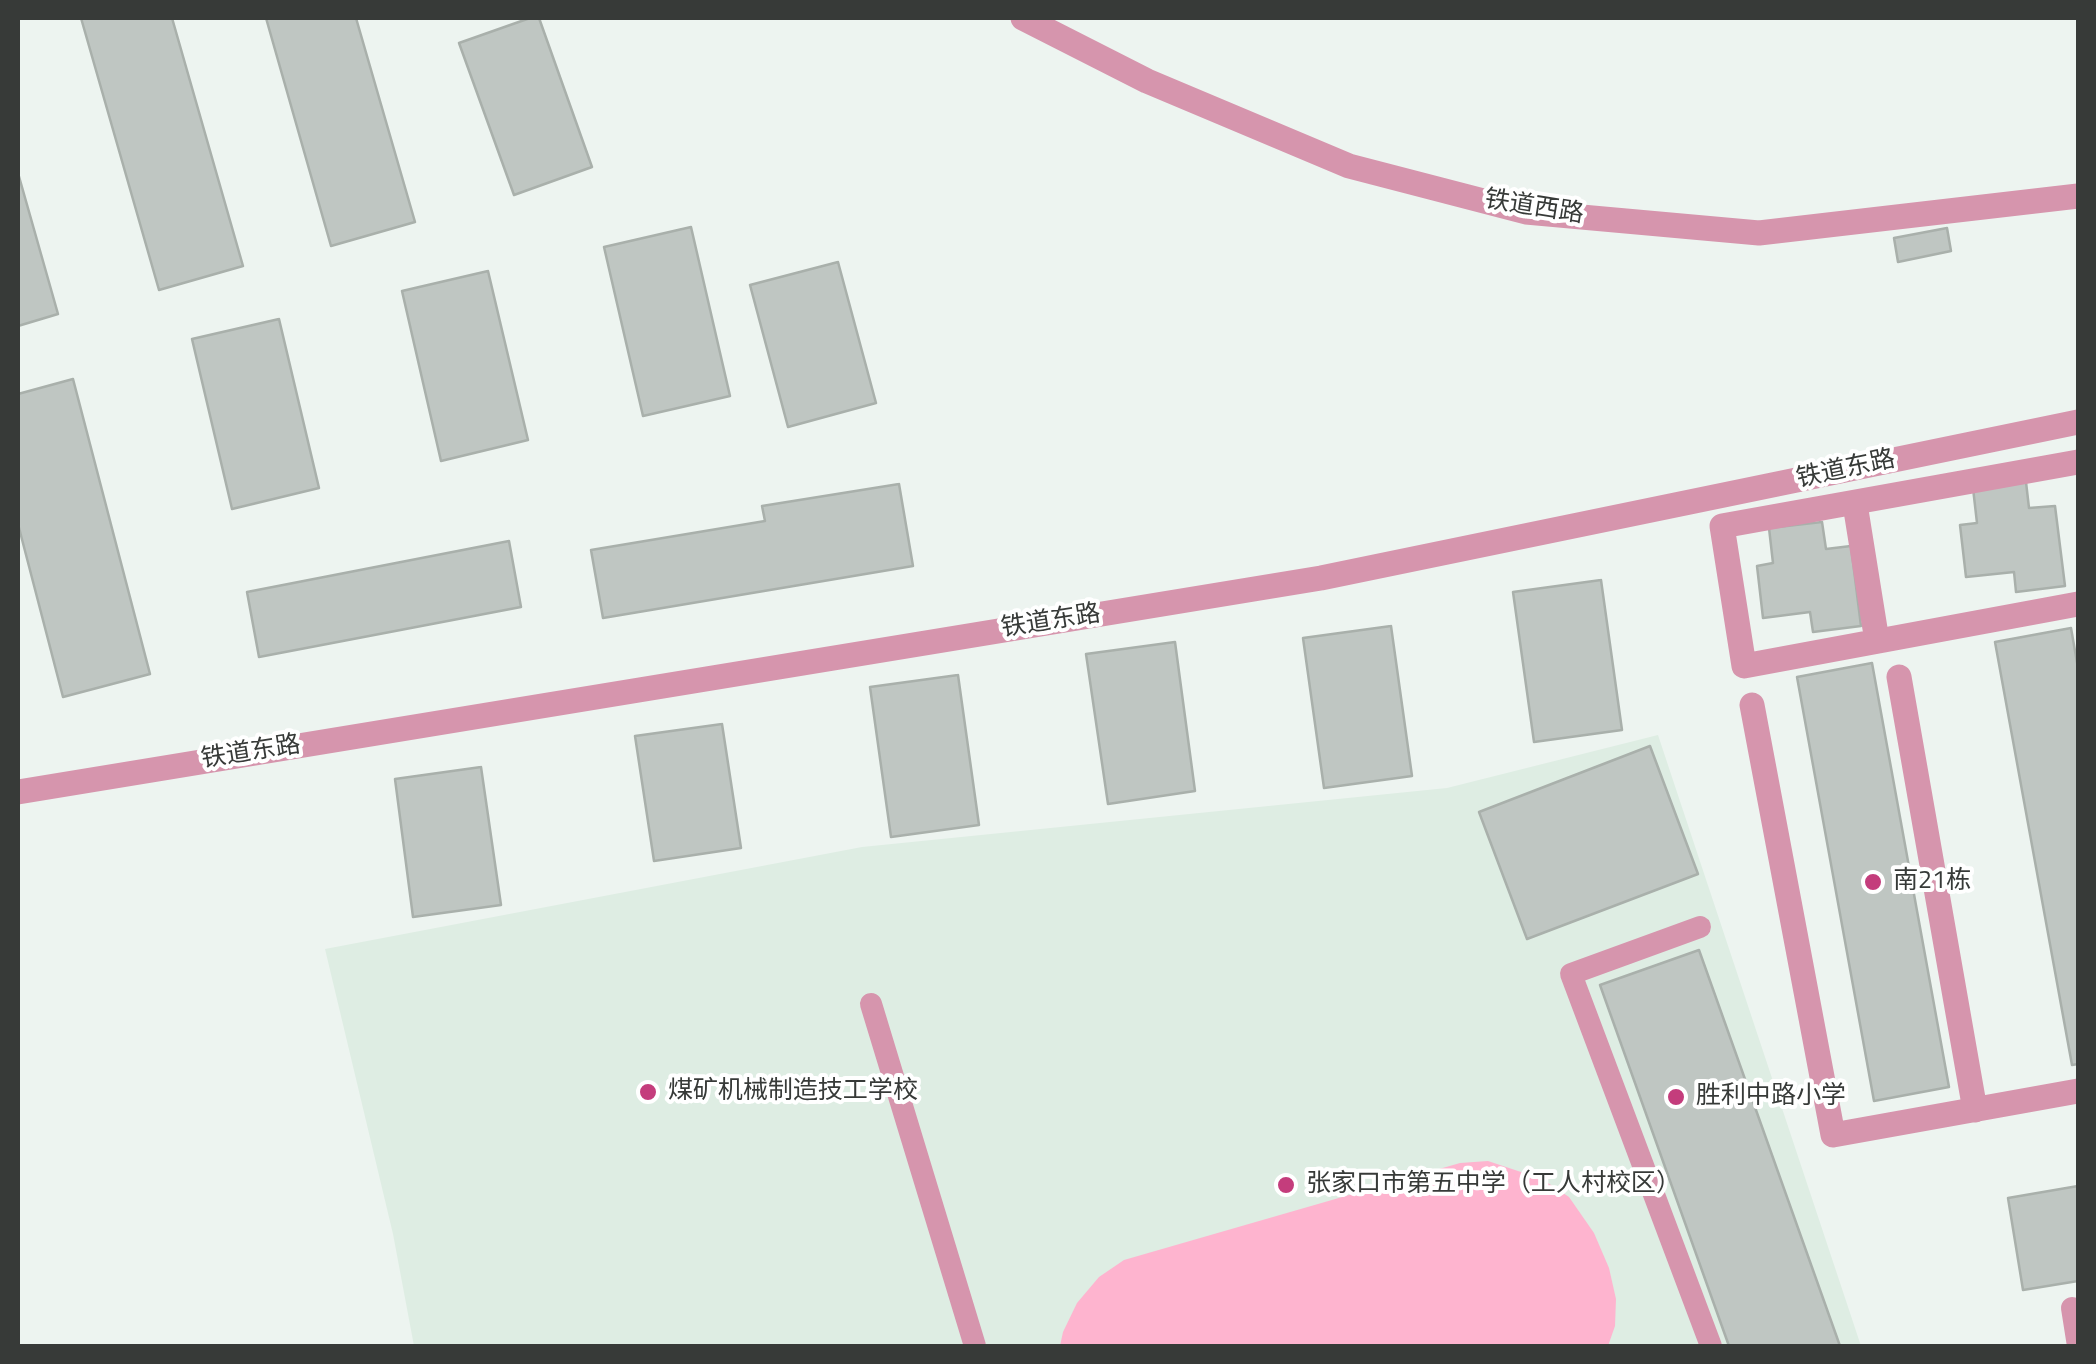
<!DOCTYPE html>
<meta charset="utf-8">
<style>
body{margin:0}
#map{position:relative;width:2096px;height:1364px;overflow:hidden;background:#edf4f0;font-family:"Titillium Web",sans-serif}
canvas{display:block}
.frame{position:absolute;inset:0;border:20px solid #373a38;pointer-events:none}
</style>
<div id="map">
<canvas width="2096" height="1364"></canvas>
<div class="frame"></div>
</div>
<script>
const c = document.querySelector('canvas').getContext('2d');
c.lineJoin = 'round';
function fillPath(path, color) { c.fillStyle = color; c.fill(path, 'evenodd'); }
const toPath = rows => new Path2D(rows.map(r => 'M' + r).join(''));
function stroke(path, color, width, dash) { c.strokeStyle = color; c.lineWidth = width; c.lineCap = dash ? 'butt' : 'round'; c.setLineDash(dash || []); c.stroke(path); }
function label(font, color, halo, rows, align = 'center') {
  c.font = font + ' "Titillium Web","Noto Sans SC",sans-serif'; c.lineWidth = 8; c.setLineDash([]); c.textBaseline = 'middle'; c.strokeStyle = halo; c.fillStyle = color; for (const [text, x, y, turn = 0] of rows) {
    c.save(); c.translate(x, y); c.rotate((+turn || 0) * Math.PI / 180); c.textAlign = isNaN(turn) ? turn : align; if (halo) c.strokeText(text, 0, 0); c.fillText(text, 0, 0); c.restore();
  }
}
fillPath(toPath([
 [1658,735,1861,1346,414,1346,393,1234,325,949,862,847,1447,788]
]), '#deede3');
fillPath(toPath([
 [1488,1161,1542,1179,1569,1197,1594,1233,1609,1268,1616,1299,1615,1326,1608,1346,1060,1346,1063,1332,1077,1303,1099,1277,1124,1260,1460,1163]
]), '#feb4cf');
const building = toPath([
 [81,18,172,18,243,266,159,290,81,18],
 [266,18,356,18,415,222,331,246,266,18],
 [530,18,539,18,592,167,514,195,459,43,530,18],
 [18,173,58,314,18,326,18,173],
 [691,227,730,396,643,416,604,247,691,227],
 [1947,228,1951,251,1898,262,1894,238,1947,228],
 [838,262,876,403,788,427,750,285,838,262],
 [488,271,528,440,441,461,402,291,488,271],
 [279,319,319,488,232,509,192,339,279,319],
 [73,379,150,674,63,697,18,524,18,394,73,379],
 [2026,482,2029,508,2055,506,2065,586,2016,592,2014,572,1966,577,1960,525,1977,523,1973,488,2026,482],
 [899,484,913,566,603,618,591,550,765,521,762,506,899,484],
 [1822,522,1826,549,1851,546,1861,626,1813,632,1810,612,1763,618,1757,566,1773,563,1769,528,1822,522],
 [509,541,521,607,259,657,247,592,509,541],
 [1601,580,1622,730,1534,742,1513,592,1601,580],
 [1391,626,1412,776,1324,788,1303,638,1391,626],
 [2071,628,2078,668,2078,1064,2072,1065,1995,642,2071,628],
 [1175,642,1195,791,1108,804,1086,654,1175,642],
 [1872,663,1949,1087,1874,1101,1797,677,1872,663],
 [958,675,979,825,891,837,870,687,958,675],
 [722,724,741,848,654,861,635,736,722,724],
 [1650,746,1698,874,1527,939,1479,812,1650,746],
 [481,767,501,905,413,917,395,779,481,767],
 [1699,950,1840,1346,1729,1346,1600,985,1699,950],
 [2078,1186,2078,1281,2023,1290,2008,1198,2078,1186]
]);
fillPath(building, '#bfc6c2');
stroke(building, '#a9b0ab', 2.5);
stroke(toPath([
 [1700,927,1571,974,1711,1346],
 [871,1004,975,1346],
 [2072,1308,2078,1346]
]), '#d695ad', 22);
stroke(toPath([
 [1023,18,1147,81,1349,166,1526,212,1759,233,2078,196],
 [2078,462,1722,526,1744,666,2078,604],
 [1855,504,1877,641],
 [1899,677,1975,1110],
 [1752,705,1833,1135,2078,1091],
 [18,792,1321,578,2078,422]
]), '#d695ad', 25);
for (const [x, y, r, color] of [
 [1873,882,10,"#c43d7c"],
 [648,1092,10,"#c43d7c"],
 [1676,1097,10,"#c43d7c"],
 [1286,1185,10,"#c43d7c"]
]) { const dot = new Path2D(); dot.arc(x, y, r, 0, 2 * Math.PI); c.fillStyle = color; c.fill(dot); stroke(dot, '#fff', 4); }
label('25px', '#373a38', '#fff', [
 ["铁道西路",1534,208,9],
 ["铁道东路",1846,470,-12],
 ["铁道东路",1051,622,-9],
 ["铁道东路",251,753,-9]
]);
label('25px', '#373a38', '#fff', [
 ["南21栋",1893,882],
 ["煤矿机械制造技工学校",668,1092],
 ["胜利中路小学",1696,1097],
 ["张家口市第五中学（工人村校区）",1306,1185]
], 'left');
</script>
